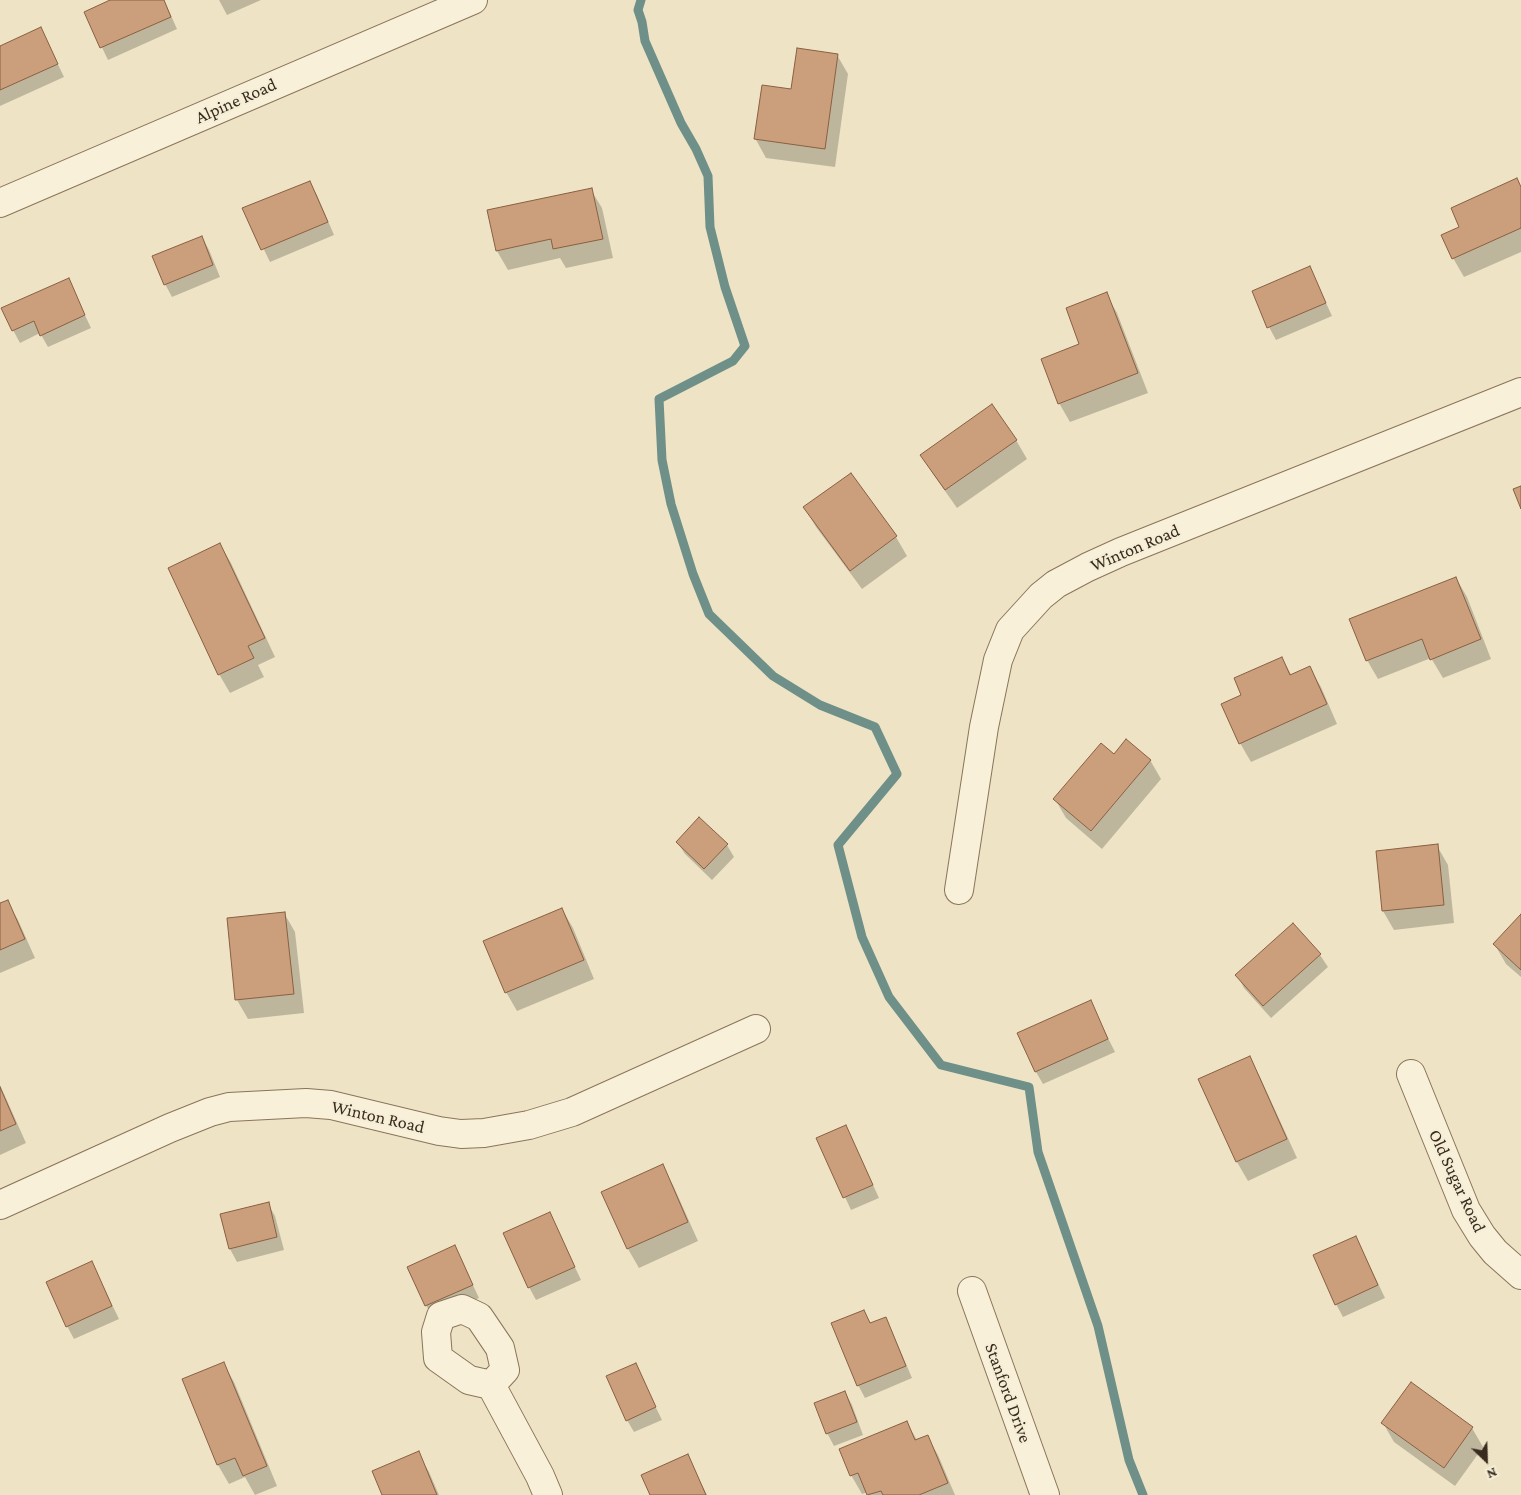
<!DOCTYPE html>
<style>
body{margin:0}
#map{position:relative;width:1521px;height:1495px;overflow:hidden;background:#eee3c5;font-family:"Crimson Pro",serif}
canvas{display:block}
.north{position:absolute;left:1461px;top:1435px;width:50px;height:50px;-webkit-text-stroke:4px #f5edd5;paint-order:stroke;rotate:156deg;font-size:14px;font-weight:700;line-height:20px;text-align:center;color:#392c1f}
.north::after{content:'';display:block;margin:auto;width:18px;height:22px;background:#392c1f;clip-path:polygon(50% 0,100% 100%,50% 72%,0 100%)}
</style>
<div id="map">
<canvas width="1521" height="1495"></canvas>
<div class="north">N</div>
</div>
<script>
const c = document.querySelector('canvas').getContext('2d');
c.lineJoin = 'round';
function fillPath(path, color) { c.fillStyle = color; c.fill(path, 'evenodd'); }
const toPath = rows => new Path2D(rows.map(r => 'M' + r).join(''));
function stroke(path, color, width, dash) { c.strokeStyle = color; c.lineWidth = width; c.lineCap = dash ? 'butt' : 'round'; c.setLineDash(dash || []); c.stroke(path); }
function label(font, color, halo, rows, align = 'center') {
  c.font = font + ' "Crimson Pro",serif'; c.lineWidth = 4; c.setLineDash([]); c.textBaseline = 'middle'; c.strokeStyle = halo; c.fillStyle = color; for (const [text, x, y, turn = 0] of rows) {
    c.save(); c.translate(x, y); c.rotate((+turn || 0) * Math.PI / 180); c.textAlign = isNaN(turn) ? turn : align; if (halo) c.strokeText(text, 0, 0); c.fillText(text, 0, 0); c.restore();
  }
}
fillPath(toPath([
 [113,0,164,0,177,29,108,60,85,12],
 [219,0,261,0,227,15],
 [41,29,64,77,0,106,0,47],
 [837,55,848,74,835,167,766,158,755,138,792,90],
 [310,183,317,195,334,235,270,262,244,209],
 [1521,187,1521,252,1464,277,1453,258,1461,228],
 [591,190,602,208,613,258,566,268,560,258,508,270,497,251],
 [202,237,209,250,220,277,172,297,165,284],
 [1310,268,1332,316,1276,340,1269,327],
 [68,279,91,328,48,347,40,333,20,343,13,330],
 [1106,294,1117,313,1148,393,1070,422,1059,403,1081,345],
 [1016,440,1027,459,957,508,933,474,922,455],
 [850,474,896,537,907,556,862,589,816,527,805,508],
 [220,544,231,563,275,657,258,665,264,677,230,693,219,674],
 [1456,578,1467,597,1491,659,1443,678,1431,658,1378,679,1367,660],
 [1282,658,1292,676,1310,668,1321,687,1337,724,1251,762,1240,743,1243,695],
 [1114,756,1150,760,1161,779,1102,849,1066,818,1055,799],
 [677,842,727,845,734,857,712,880,685,854],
 [1437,846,1448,865,1454,923,1394,930,1383,911],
 [7,901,18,920,35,958,0,973,0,904],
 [562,909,573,928,594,979,517,1011,506,992],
 [284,913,295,932,304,1013,248,1019,237,1000,228,920],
 [1521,916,1521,977,1506,964,1495,945],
 [1293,925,1320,955,1328,967,1271,1018,1244,988,1237,975],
 [1090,1002,1115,1052,1043,1084,1036,1072],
 [1249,1058,1260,1077,1297,1158,1248,1181,1237,1162,1199,1080],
 [0,1085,26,1143,0,1155],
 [846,1126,879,1198,851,1210,818,1139],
 [662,1166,673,1185,698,1241,639,1268,628,1249,603,1192],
 [268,1204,275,1216,284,1250,237,1262,230,1249,222,1215],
 [550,1214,581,1280,536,1300,529,1287],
 [1356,1237,1385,1298,1343,1317,1336,1304],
 [455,1247,479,1298,433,1318,426,1305],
 [92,1263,119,1319,74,1339,67,1326],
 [864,1311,871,1324,885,1319,892,1331,912,1378,865,1398,858,1385],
 [223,1363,234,1382,277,1486,255,1495,245,1477,229,1484,218,1465,183,1380],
 [635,1365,662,1420,634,1432,627,1420],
 [1411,1384,1472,1428,1483,1447,1455,1486,1394,1442,1383,1423],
 [845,1392,852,1405,863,1435,834,1446,827,1433],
 [907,1423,917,1440,927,1436,938,1455,955,1495,869,1495,868,1492,862,1494,851,1475],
 [418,1453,429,1472,439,1495,383,1495],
 [687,1455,707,1495,651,1495]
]), '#0003');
stroke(toPath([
 [641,0,638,10,642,22,645,41,681,123,696,149,708,176,710,227,725,287,745,346,733,361,659,399,662,460,671,504,693,574,709,614,773,676,820,705,875,727,897,774,838,845,862,937,889,997,941,1065,1029,1087,1038,1152,1098,1326,1129,1460,1143,1495]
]), '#6e9088', 9);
const building = toPath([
 [110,0,164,0,171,17,100,48,84,12,110,0],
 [41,27,58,64,0,90,0,46,41,27],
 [797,48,838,54,825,149,754,139,762,85,791,89,797,48],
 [1517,178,1521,187,1521,228,1452,259,1441,235,1459,227,1451,208,1517,178],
 [310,181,328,222,261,250,242,208,310,181],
 [592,188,603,239,553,249,551,239,496,251,487,210,592,188],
 [202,236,213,265,164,285,152,256,202,236],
 [1310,266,1326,303,1267,328,1252,291,1310,266],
 [69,278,85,315,40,336,34,321,12,331,1,308,69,278],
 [1107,292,1138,373,1058,404,1041,359,1079,344,1066,308,1107,292],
 [992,404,1017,440,945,490,920,455,992,404],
 [851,473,897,536,850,571,803,507,851,473],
 [1521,486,1521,509,1513,489,1521,486],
 [220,543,265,638,248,646,254,658,218,675,168,568,220,543],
 [1456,577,1481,639,1430,660,1422,639,1366,661,1349,619,1456,577],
 [1282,657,1290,675,1310,666,1327,704,1239,744,1221,704,1241,695,1234,678,1282,657],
 [1126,739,1151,760,1091,831,1053,799,1101,743,1114,754,1126,739],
 [699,817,728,844,704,869,676,842,699,817],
 [1438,844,1444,905,1382,911,1376,851,1438,844],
 [8,900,25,939,0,950,0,903,8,900],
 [562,908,584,960,505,993,483,941,562,908],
 [285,912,294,994,235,1000,227,918,285,912],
 [1521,914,1521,970,1493,944,1521,914],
 [1293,923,1321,954,1263,1006,1235,975,1293,923],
 [1091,1000,1108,1039,1035,1072,1017,1033,1091,1000],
 [1250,1056,1287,1139,1236,1162,1198,1079,1250,1056],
 [0,1087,16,1124,0,1131,0,1087],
 [846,1125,873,1185,843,1198,816,1138,846,1125],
 [663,1164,688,1222,627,1249,601,1192,663,1164],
 [269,1202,277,1237,229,1249,220,1214,269,1202],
 [550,1212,575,1267,528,1288,503,1233,550,1212],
 [1356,1236,1378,1285,1335,1305,1313,1255,1356,1236],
 [455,1245,473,1285,425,1306,407,1267,455,1245],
 [92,1261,112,1306,66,1327,46,1282,92,1261],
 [864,1310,870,1323,886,1317,906,1366,857,1386,831,1323,864,1310],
 [224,1362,267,1466,243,1476,235,1458,217,1465,182,1379,224,1362],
 [636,1363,656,1407,626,1421,606,1376,636,1363],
 [1411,1382,1473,1427,1444,1468,1381,1423,1411,1382],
 [845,1391,857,1422,826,1434,814,1403,845,1391],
 [907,1421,915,1440,928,1435,948,1483,919,1495,883,1495,881,1491,867,1495,858,1473,850,1476,839,1449,907,1421],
 [419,1451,437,1495,382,1495,372,1471,419,1451],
 [688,1454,706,1495,650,1495,641,1475,688,1454]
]);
fillPath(building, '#cc9f7c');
stroke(building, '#885f41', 1);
const minor = toPath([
 [0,203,473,0],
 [959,890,984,727,998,660,1010,630,1041,596,1056,584,1088,567,1121,552,1521,392],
 [1411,1074,1466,1210,1482,1236,1495,1252,1521,1275],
 [0,1205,170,1128,210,1112,229,1107,306,1103,331,1105,439,1131,461,1134,484,1133,529,1125,572,1112,756,1029],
 [972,1291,1045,1495],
 [462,1309,479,1317,500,1348,505,1370,491,1385,469,1380,438,1358,436,1332,441,1316,462,1309],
 [491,1385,540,1476,548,1495]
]);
stroke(minor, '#89755b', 30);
stroke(minor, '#f9f0d9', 28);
label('18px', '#392c1f', '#f5edd5', [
 ["Alpine Road",236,101,-24],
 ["Winton Road",1135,548,-23],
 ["Winton Road",378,1117,13],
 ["Old Sugar Road",1457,1181,65],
 ["Stanford Drive",1008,1393,70]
]);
</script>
